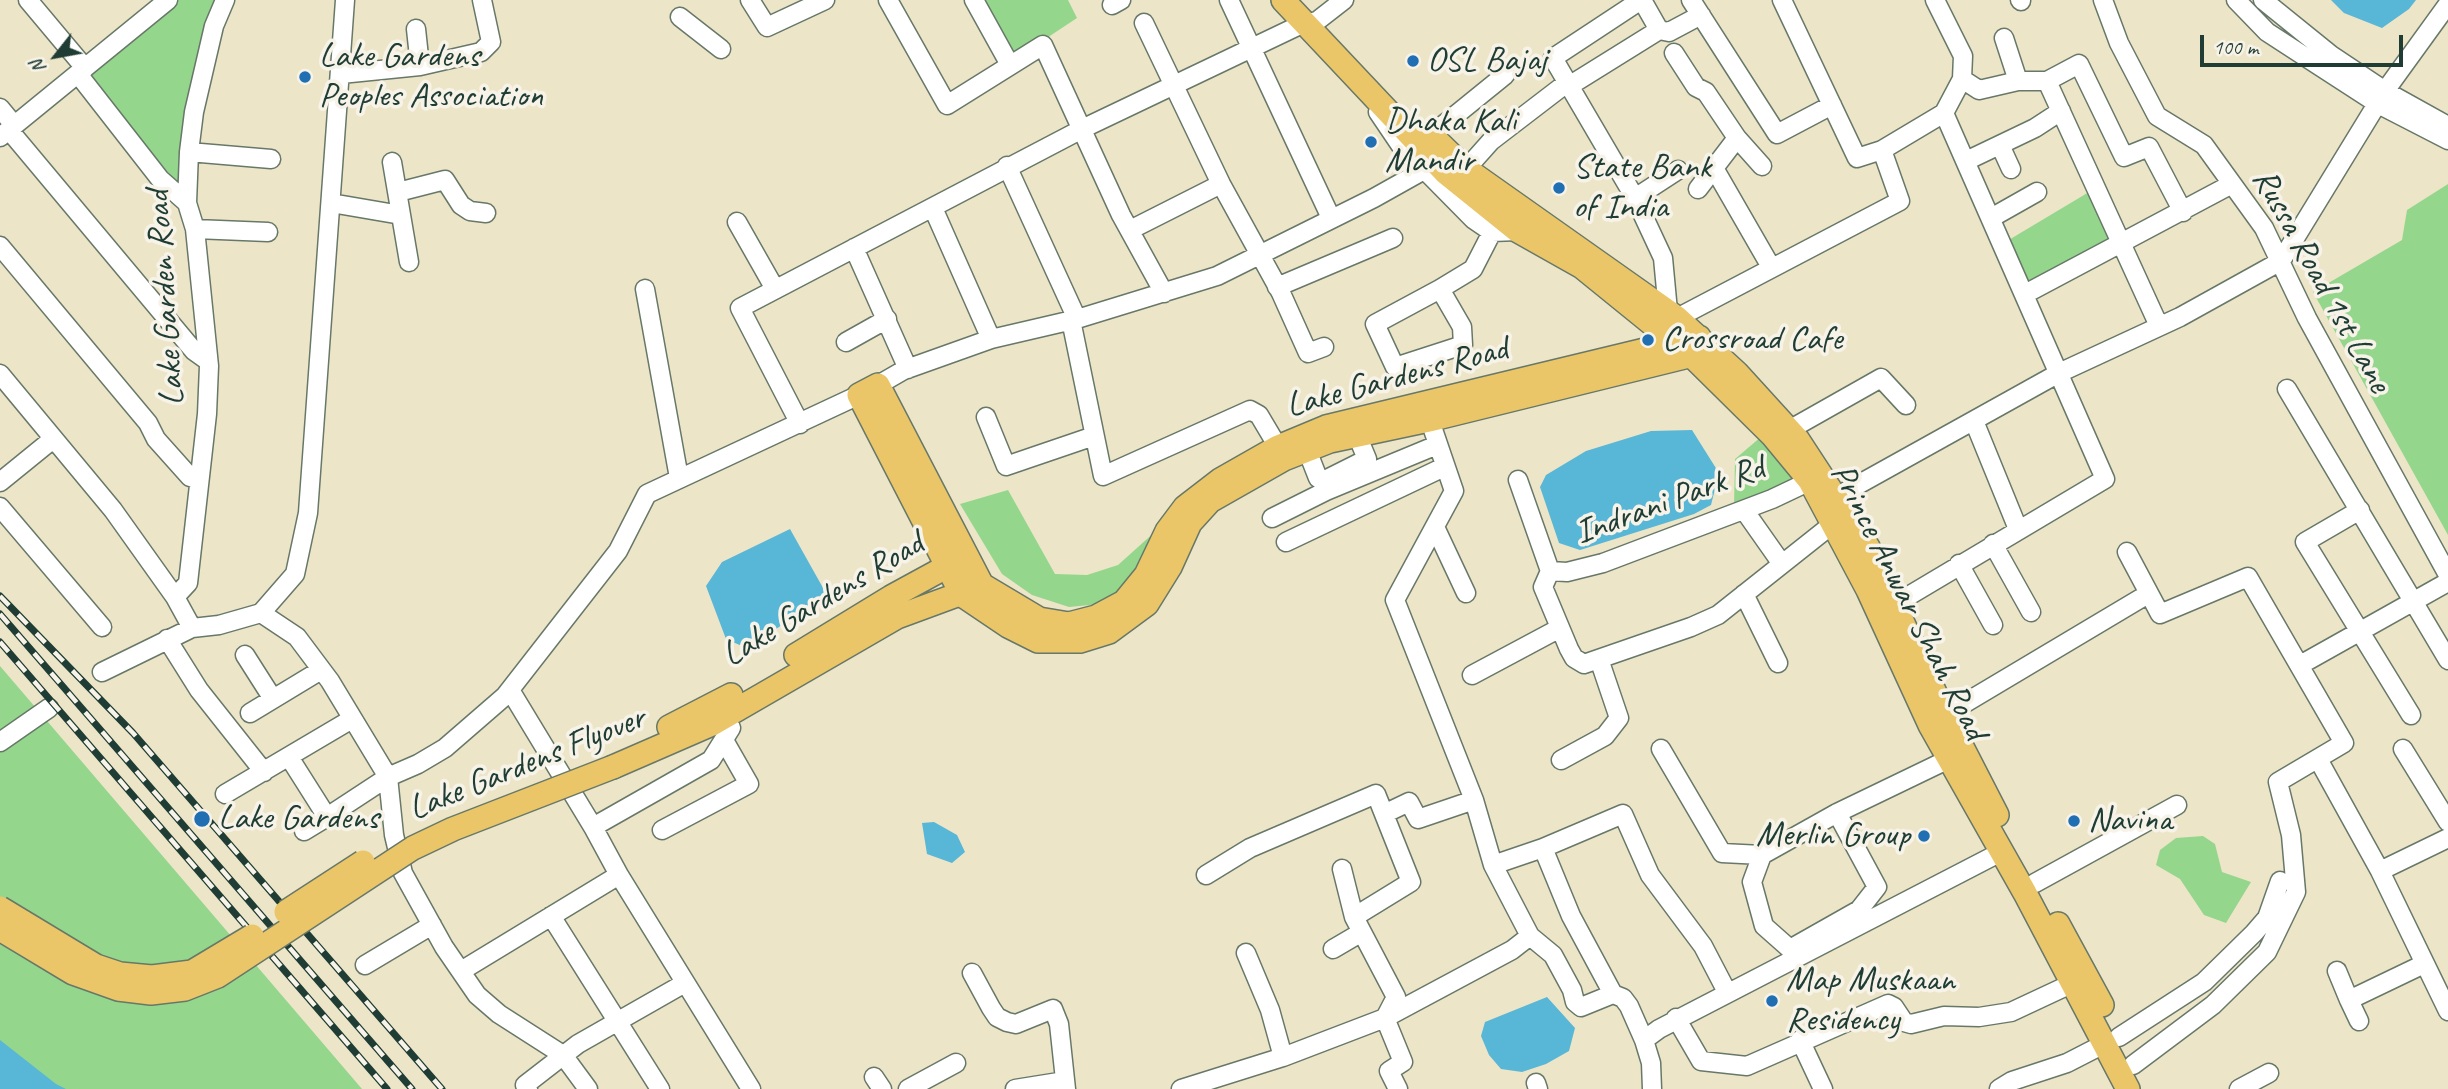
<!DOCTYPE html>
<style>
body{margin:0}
#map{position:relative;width:2448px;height:1089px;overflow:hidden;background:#ede5c8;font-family:Caveat,sans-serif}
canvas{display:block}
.north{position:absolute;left:21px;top:21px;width:70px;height:70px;-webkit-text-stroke:5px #f7f3e8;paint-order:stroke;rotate:239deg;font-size:19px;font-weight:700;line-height:28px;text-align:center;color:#1f3d34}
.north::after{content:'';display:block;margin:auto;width:24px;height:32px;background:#1f3d34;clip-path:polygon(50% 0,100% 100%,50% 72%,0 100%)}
.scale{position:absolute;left:2200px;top:35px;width:203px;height:32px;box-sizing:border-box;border:4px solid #1f3d34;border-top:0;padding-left:9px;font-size:21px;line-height:24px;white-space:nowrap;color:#1f3d34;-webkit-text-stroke:5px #f7f3e8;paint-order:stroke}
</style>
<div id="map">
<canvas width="2448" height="1089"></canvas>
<div class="north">N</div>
<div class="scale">100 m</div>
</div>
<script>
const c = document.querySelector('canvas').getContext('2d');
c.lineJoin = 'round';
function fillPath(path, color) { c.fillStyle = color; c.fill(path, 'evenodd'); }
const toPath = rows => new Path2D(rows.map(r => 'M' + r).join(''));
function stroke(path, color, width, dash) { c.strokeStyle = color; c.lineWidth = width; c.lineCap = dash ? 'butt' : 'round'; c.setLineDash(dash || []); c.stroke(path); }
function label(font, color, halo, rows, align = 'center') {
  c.font = font + ' Caveat,sans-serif'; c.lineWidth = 7; c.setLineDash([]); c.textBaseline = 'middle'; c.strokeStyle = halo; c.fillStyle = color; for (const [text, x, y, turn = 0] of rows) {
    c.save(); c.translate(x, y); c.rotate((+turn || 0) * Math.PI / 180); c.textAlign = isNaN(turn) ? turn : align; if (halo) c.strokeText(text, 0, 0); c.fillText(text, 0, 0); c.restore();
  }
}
fillPath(toPath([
 [179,0,219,0,187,191,177,183,84,73],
 [978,0,1068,0,1077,18,1012,61],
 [2448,184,2448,535,2313,292,2402,240,2407,210],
 [2094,189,2118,242,2026,290,2007,241],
 [1762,436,1802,480,1734,506,1735,459],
 [1008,490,1055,574,1087,575,1118,565,1157,530,1129,592,1100,604,1069,607,1032,595,1002,574,960,504],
 [0,666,362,1089,0,1089],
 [2203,836,2215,844,2222,872,2251,882,2226,923,2204,915,2180,879,2156,865,2160,850,2176,838]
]), '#95d68d');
fillPath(toPath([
 [2331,0,2416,0,2409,9,2382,28,2344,13],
 [1692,430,1719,473,1711,505,1694,514,1580,550,1559,543,1540,487,1546,475,1586,451,1651,431],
 [790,529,827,595,773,631,742,646,726,639,706,586,722,562],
 [934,822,957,835,965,852,952,863,927,854,922,823],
 [1547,997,1575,1028,1569,1051,1546,1064,1522,1072,1501,1069,1489,1055,1481,1036,1485,1022],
 [0,1040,56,1084,66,1089,0,1089]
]), '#58b6d6');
const minor = toPath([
 [28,0,85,68],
 [750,0,767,27,825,0],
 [888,0,947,105,1043,45,1121,215,1164,293],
 [974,0,1010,65],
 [1229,0,1331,218],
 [1641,0,1553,58,1635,198,1663,258,1668,311],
 [1642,0,1659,30],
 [1691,0,1777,134,1832,105],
 [1782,0,1857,158,1882,150,1944,113,1962,79,1963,56,1935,0],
 [2020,0,2021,1],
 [2103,0,2119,43,2157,116,2204,145,2264,228,2307,318,2448,575],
 [2236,0,2267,32,2307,58,2378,104,2448,140],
 [2263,0,2331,55,2385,91,2448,126],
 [1112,5,1121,0],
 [680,17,721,49],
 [1144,23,1221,184,1281,293,1308,353,1324,347],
 [416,29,420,66],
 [2004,38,2018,81],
 [1674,53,1696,87,1706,92,1737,138,1762,166],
 [78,74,160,179,187,203],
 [341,74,420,66,481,52,491,42,482,0],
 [1962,79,1979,90,2018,81,2047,81,2079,64,2124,157,2149,147,2183,212],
 [2047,81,2159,326],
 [1569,86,1659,30,1669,32,1701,15],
 [0,108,14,125],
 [1378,112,1401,146,1473,219,1492,232,1518,231],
 [9,130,194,351,208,361],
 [1431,135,1505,75],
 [0,137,168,0],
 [2000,145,2011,169],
 [189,152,271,159],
 [1966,161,2035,128,2061,111],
 [392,162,409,262],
 [1007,166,1077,319],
 [1714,168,1771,267],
 [1466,169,1491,141,1568,82],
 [1698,189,1737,138],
 [398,192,445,180,461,205,470,211,486,213],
 [1635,198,1678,170],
 [331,203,401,215],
 [933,208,991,339],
 [1991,218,2037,192],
 [737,222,775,289],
 [195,229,268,232],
 [1130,230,1221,184],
 [0,246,148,423,156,439,190,477,199,479],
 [854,248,908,369],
 [1277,287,1393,238],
 [645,289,679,478],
 [1440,289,1462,327,1463,345,1395,367,1375,324,1440,289],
 [1440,289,1473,269,1492,232],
 [2025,294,2232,184],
 [1677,318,1900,201,1882,150],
 [1071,320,1103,476,1250,410,1259,415,1278,447],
 [846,342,887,319],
 [0,374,113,510,175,597],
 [878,385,904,370,991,339,1077,319,1217,276,1374,198,1424,170],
 [2287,389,2448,660],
 [986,417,1006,466,1094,436],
 [1974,421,2018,529],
 [800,424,740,308,1084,128,1302,24,1317,21,1344,0],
 [1789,430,1881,378,1906,405],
 [1307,450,1318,478,1323,481,1367,459,1357,435],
 [1518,480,1550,571,1543,587,1569,649,1574,658,1584,664,1691,627,1718,615,1834,523],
 [0,482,53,439],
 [1836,497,2059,373,2180,317,2281,261,2385,91,2448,4],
 [0,507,102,627],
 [1744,510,1782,564],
 [2360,510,2305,542,2411,715],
 [1272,518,1326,491,1437,445],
 [1435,527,1466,593],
 [1286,542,1444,467],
 [1993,544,2031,612],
 [2127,552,2160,614,2248,577,2344,743,2278,782,2291,835,2296,892,2267,952,2213,1005,2133,1065],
 [1959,564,1993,625],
 [1550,571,1567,572,1603,563,1772,499,1810,481],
 [1744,594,1778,663],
 [1895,604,2105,479,1944,113],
 [261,613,297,637,330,681,388,777,418,764,445,748,505,696,618,551,647,494,859,395],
 [192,628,175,597,188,583,207,414,209,366,195,229,187,203,189,152,194,112,214,26,225,0],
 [167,639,199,690,264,772],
 [245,655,273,699],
 [2300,665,2448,582],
 [102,672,192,628,219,625,261,613,295,574,308,513,345,0],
 [1472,675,1560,628],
 [510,690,593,827],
 [250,713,321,670],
 [1945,715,2148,594],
 [0,742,49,708],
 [1661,749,1722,853,1762,855],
 [2403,749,2448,822],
 [289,757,327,817,304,831],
 [2318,759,2380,871,2448,1011],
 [1561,760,1605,736,1619,718,1599,659],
 [225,794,352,719],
 [1386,813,1409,802,1418,819,1474,800],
 [1837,813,1877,887,1859,910,1790,949,1764,926,1752,882,1762,855,1837,813,1949,759],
 [327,817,388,777,394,835,403,873,444,947,477,995,499,1014,563,1055,588,1089],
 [662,830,749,784,725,742],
 [1543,848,1571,916,1613,994,1623,998,1629,1006,1644,1040],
 [1493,865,1543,848,1623,814,1650,875,1703,946,1727,992],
 [1342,869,1354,917,1396,997,1385,1018],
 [2380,871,2448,838],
 [619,875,751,1089],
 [1206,875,1250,848,1376,794,1411,882,1354,917],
 [2035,883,2177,805],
 [551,916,660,1089],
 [1530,936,1553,955,1572,990,1575,1002,1581,1007,1613,994],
 [1333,949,1362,932],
 [1246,953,1270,1010,1283,1057],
 [365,965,432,925],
 [461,971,619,875,593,827,711,760,731,728],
 [2337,971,2349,1000],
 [972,973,991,1008,997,1017,1007,1022,1016,1024,1053,1009,1059,1024,1066,1089],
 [1385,1018,1403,1062,1389,1071,1398,1089],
 [1676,1018,1701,1061,1747,1066,1888,1004,1894,1007,1904,1022,1911,1024,1944,1016,1979,1017,2011,1012,2073,983],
 [2359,1021,2349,1000,2424,964],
 [2119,1037,2204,982,2254,933,2267,918,2280,881],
 [1800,1040,1823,1089],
 [874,1077,882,1089],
 [1536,1083,1538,1089],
 [528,1089,525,1085,578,1044,685,983],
 [908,1089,956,1063],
 [1015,1089,1065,1081],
 [1181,1089,1283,1057,1385,1018,1512,950,1530,936,1493,865,1474,800,1395,600,1454,491,1426,409],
 [1652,1089,1651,1063,1644,1040,1659,1029,2001,852],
 [1999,1089,2012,1081,2067,1063,2106,1043],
 [2239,1089,2269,1073]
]);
const major = toPath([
 [1283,0,1446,173,1518,231,1582,267,1693,357,1772,435,1810,481,1868,590,1930,725,2025,893,2128,1089],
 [1432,136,1466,169,1677,318,1737,373,1798,440,1868,547,1942,708,1997,815],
 [1699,337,1326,427,1278,447,1220,480,1185,507,1167,531,1146,575,1124,602,1096,617,1069,624,1039,619,982,585,878,385,859,395,962,595,1008,626,1038,641,1080,641,1109,632,1147,604,1170,567,1190,523,1210,501,1284,459,1330,441,1429,420,1713,350],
 [796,655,891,597,957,561],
 [669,727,731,695],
 [613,767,712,724,897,617,973,589],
 [2058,924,2102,1005]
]);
stroke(minor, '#677868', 21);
stroke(major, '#677868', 26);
stroke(minor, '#fff', 18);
stroke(major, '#eac669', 23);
const rail = toPath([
 [0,596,133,733,442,1089],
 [0,614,412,1089],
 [0,642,387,1089]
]);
stroke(rail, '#1f3d34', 7);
stroke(rail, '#f7f3e8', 4.5, [13]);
const majorBridge = toPath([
 [0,908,96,966,120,974,152,977,192,972,252,936],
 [286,912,363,862],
 [0,929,73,973,118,989,151,993,185,989,218,976,413,848,453,829,613,767]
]);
stroke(majorBridge, '#677868', 26, []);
stroke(majorBridge, '#eac669', 23);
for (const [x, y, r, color] of [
 [1413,61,7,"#1f6fb2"],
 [305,77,7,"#1f6fb2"],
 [1371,142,7,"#1f6fb2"],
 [1559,188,7,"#1f6fb2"],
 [1648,340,7,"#1f6fb2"],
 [202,819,9,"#1f6fb2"],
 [2074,821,7,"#1f6fb2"],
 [1924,836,7,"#1f6fb2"],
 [1772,1001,7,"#1f6fb2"]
]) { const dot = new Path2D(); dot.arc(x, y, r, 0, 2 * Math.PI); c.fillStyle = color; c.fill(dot); stroke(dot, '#f7f3e8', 2.5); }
label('35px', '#1f3d34', '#f7f3e8', [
 ["Lake Gardens",319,57],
 ["Peoples Association",319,97],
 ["OSL Bajaj",1427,61],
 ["Dhaka Kali",1385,122],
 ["Mandir",1385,162],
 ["State Bank",1573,168],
 ["of India",1573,208],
 ["Crossroad Cafe",1662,340],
 ["Lake Gardens",218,819],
 ["Navina",2088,821],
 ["Merlin Group",1910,836,"right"],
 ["Map Muskaan",1786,981],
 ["Residency",1786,1021]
], 'left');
label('35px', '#1f3d34', '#f7f3e8', [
 ["Russa Road 1st Lane",2321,281,61],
 ["Lake Garden Road",166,298,-94],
 ["Lake Gardens Road",1397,378,-15],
 ["Indrani Park Rd",1670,501,-20],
 ["Lake Gardens Road",823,600,-31],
 ["Prince Anwar Shah Road",1908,602,63],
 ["Lake Gardens Flyover",527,764,-22]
]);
</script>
